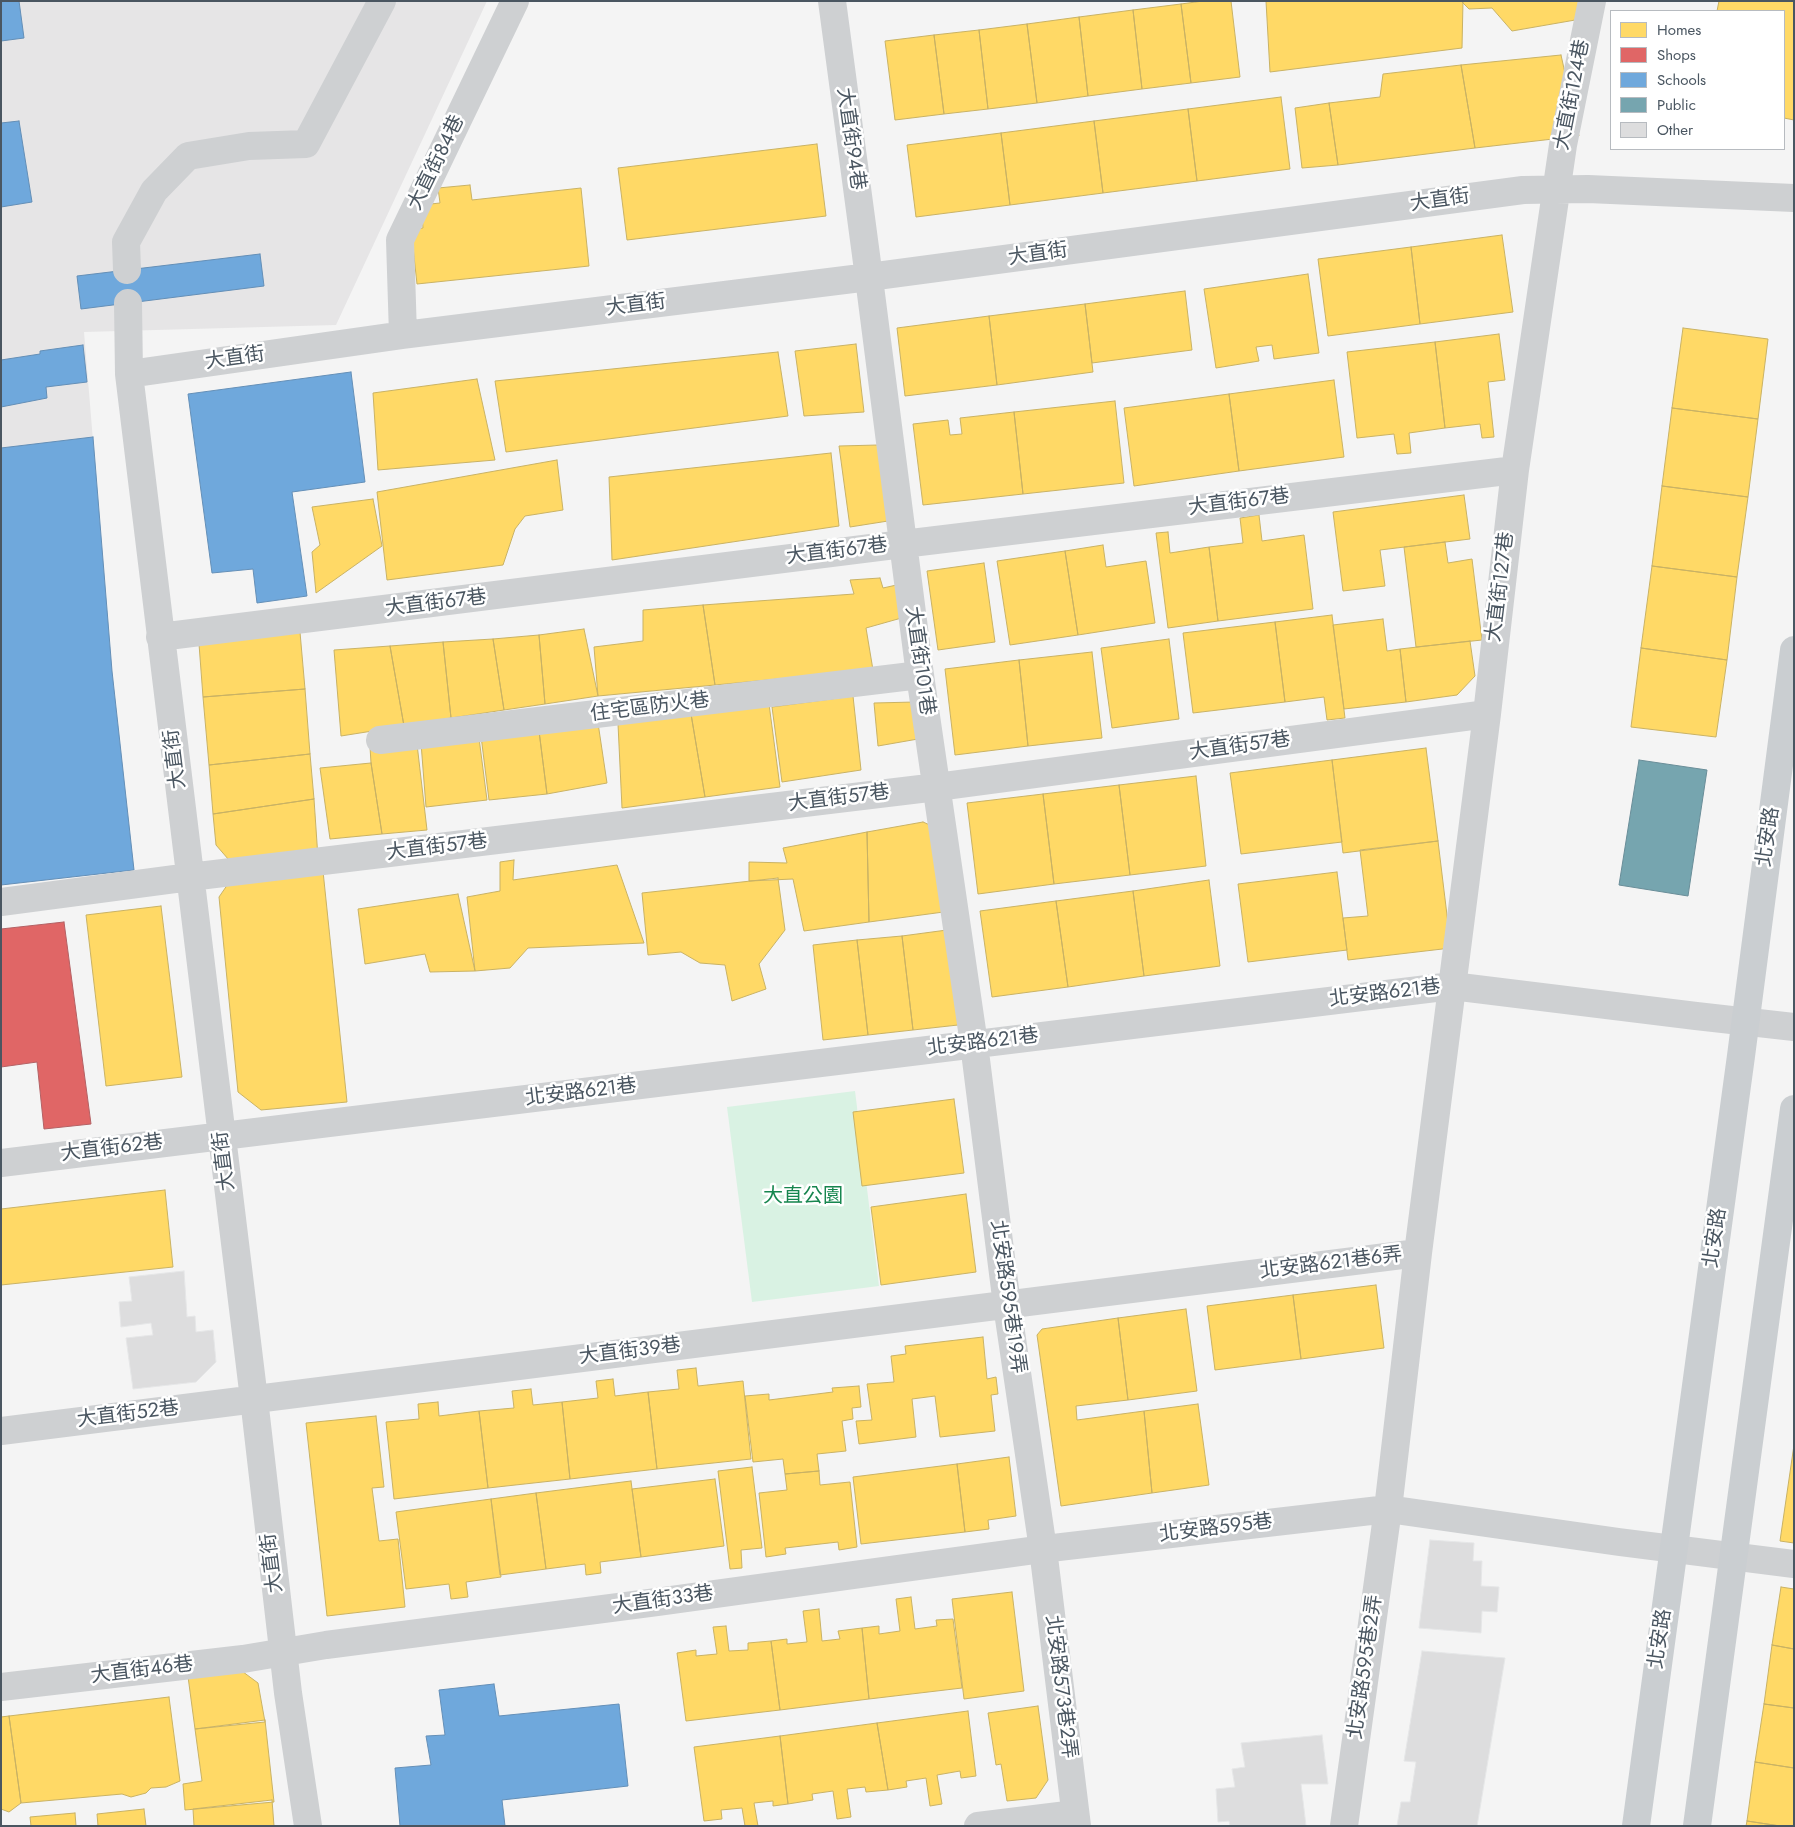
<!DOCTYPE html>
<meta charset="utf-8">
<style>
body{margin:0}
#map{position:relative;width:1795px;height:1827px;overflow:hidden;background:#f4f4f4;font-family:Jost,sans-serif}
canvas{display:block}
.frame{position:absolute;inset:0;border:2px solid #4a5661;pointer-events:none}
.legend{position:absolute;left:1610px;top:10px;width:175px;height:140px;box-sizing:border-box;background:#fff;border:1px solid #b7bbc0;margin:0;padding:6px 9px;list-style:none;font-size:15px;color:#4a5661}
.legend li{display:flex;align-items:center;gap:10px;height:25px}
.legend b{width:25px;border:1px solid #b7bbc0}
</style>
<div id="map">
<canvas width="1795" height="1827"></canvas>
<div class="frame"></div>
<ul class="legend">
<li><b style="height:14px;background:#ffd966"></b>Homes</li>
<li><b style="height:14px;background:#e06666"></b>Shops</li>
<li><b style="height:14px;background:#6fa8dc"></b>Schools</li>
<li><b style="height:14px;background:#76a5af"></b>Public</li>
<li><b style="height:14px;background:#ddddde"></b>Other</li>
</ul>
</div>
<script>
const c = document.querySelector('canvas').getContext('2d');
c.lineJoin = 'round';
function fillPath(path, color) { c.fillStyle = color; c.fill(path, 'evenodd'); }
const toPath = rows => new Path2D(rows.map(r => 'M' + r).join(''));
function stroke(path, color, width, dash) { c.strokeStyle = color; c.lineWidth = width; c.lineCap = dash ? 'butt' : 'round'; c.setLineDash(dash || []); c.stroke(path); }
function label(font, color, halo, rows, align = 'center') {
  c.font = font + ' Jost,"Noto Sans TC",sans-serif'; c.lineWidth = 5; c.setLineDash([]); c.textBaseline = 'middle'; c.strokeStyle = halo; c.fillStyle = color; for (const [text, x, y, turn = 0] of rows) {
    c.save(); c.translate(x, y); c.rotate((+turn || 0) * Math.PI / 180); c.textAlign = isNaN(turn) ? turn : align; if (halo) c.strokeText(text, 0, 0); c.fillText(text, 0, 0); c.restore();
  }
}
fillPath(toPath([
 [1,1,487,1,336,325,84,332,112,671,134,870,1,885]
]), '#e6e5e6');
fillPath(toPath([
 [855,1091,879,1286,752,1302,727,1107]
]), '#d9f2e3');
const homes = toPath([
 [1203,1,1231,1,1240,77,1191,83,1181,4,1203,1],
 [1266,1,1463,1,1462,48,1270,72,1266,1],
 [1461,1,1581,1,1581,19,1512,31,1492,8,1469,9,1461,1],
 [1719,1,1794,1,1794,120,1784,118,1784,11,1717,11,1719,1],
 [1181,4,1191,83,1142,89,1133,10,1181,4],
 [1133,10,1142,89,1088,96,1079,17,1133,10],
 [1079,17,1088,96,1037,103,1027,24,1079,17],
 [1027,24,1037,103,988,109,979,30,1027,24],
 [979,30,988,109,944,114,934,35,979,30],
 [934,35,944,114,895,120,885,41,934,35],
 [1561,55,1579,136,1475,148,1461,65,1561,55],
 [1461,65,1475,148,1338,165,1329,103,1380,97,1383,74,1461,65],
 [1281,97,1290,169,1197,181,1188,109,1281,97],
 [1329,103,1338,165,1302,168,1295,108,1329,103],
 [1188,109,1197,181,1103,193,1094,121,1188,109],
 [1094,121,1103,193,1010,205,1001,133,1094,121],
 [1001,133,1010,205,916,217,907,145,1001,133],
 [817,144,826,216,627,240,618,168,817,144],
 [470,185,472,200,581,188,589,266,417,284,411,229,423,228,421,205,440,203,438,188,470,185],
 [1502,235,1513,312,1420,324,1411,247,1502,235],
 [1411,247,1420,324,1328,336,1318,259,1411,247],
 [1308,274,1319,353,1274,359,1272,345,1256,347,1259,361,1216,368,1204,289,1308,274],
 [1185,291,1192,350,1092,363,1085,304,1185,291],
 [1085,304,1093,372,997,385,989,316,1085,304],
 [989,316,997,385,905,396,897,328,989,316],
 [1683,328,1768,339,1758,419,1672,408,1683,328],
 [1499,334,1505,380,1488,382,1494,437,1482,438,1480,424,1445,428,1435,342,1499,334],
 [1435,342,1445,428,1409,433,1411,453,1397,454,1394,434,1357,438,1347,352,1435,342],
 [856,344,864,412,804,416,795,351,856,344],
 [778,352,788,416,506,452,495,381,778,352],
 [477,379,495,460,378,470,373,393,477,379],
 [1334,380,1344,457,1239,471,1229,394,1334,380],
 [1229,394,1239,471,1134,486,1124,408,1229,394],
 [1115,401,1124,483,1023,494,1014,412,1115,401],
 [1672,408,1758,419,1748,497,1662,486,1672,408],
 [1014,412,1023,494,923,505,913,424,948,420,950,435,962,434,960,418,1014,412],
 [878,445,888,521,850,527,839,446,878,445],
 [831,453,839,526,612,560,609,477,831,453],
 [557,460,563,510,525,516,515,529,503,565,387,580,377,492,557,460],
 [1662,486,1748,497,1737,577,1652,566,1662,486],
 [1464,495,1470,539,1380,550,1385,586,1343,591,1333,512,1464,495],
 [373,499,382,546,316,593,312,552,320,545,312,507,373,499],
 [1259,515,1262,541,1304,535,1313,609,1218,621,1209,547,1243,543,1240,518,1259,515],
 [1168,532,1170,553,1209,547,1218,621,1168,628,1156,533,1168,532],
 [1445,542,1448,563,1472,559,1482,640,1416,647,1404,547,1445,542],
 [1103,545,1106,567,1146,561,1155,623,1078,635,1065,551,1103,545],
 [1065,551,1078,635,1010,645,997,561,1065,551],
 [984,563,995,642,938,650,927,571,984,563],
 [1652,566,1737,577,1727,660,1641,648,1652,566],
 [880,578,883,588,901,584,905,617,866,628,873,670,715,685,703,605,854,594,850,580,880,578],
 [703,605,715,685,598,696,594,647,643,641,643,610,703,605],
 [1332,615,1345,718,1327,720,1324,697,1285,702,1275,622,1332,615],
 [1383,619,1387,651,1400,649,1406,702,1344,709,1333,625,1383,619],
 [1275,622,1285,702,1193,713,1183,633,1275,622],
 [584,629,598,696,545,704,539,635,584,629],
 [300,632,305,689,203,697,199,644,300,632],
 [539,635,545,704,504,710,493,639,539,635],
 [493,639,504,710,451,718,443,642,493,639],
 [1169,639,1179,719,1112,728,1101,648,1169,639],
 [1470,641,1475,676,1457,695,1406,702,1400,649,1470,641],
 [443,642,451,718,404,726,390,646,443,642],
 [390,646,404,726,341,736,334,650,390,646],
 [1641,648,1727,660,1716,737,1631,727,1641,648],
 [1092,652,1102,738,1028,746,1019,660,1092,652],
 [1019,660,1028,746,955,755,945,669,1019,660],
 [305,689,310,754,209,765,203,697,305,689],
 [853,696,861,770,782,782,772,707,853,696],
 [915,702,918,739,878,746,874,703,915,702],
 [769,704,780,787,705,797,691,714,769,704],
 [691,714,705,797,622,808,618,724,691,714],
 [598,723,607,783,547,794,539,731,598,723],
 [539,731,547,794,489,800,481,736,539,731],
 [479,738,487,800,426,807,421,743,479,738],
 [417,744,427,830,382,834,371,763,370,747,417,744],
 [1426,748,1438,841,1343,853,1332,760,1426,748],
 [310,754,314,799,213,814,209,765,310,754],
 [1332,760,1342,842,1241,854,1230,773,1332,760],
 [371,763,382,834,330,839,320,768,371,763],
 [1196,776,1206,866,1130,875,1119,785,1196,776],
 [1119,785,1130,875,1054,884,1043,794,1119,785],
 [1043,794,1054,884,978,894,967,803,1043,794],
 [314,799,318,858,235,867,216,845,213,814,314,799],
 [923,822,941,830,951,911,869,922,867,832,923,822],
 [867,832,869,922,804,931,793,879,749,881,749,862,787,863,783,848,867,832],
 [1438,841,1451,948,1348,960,1343,918,1368,916,1360,850,1438,841],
 [514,860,513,880,617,865,644,943,528,948,510,968,475,971,467,897,500,891,500,862,514,860],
 [323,871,347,1102,261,1110,238,1092,219,897,230,881,323,871],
 [1337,872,1347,950,1248,962,1238,884,1337,872],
 [778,878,785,930,759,964,766,989,732,1001,725,965,700,963,681,952,648,955,642,893,778,878],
 [1209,880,1220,966,1144,976,1133,891,1209,880],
 [1133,891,1144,976,1068,987,1056,901,1133,891],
 [458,894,475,971,430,972,425,954,365,964,358,909,458,894],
 [1056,901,1068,987,992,997,980,911,1056,901],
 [161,906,182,1077,106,1086,86,915,161,906],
 [947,930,958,1025,913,1030,902,936,947,930],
 [902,936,913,1030,868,1035,857,940,902,936],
 [857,940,868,1035,823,1040,813,945,857,940],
 [954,1099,964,1173,862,1186,853,1112,954,1099],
 [165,1190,173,1267,1,1285,1,1209,165,1190],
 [966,1194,976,1272,881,1285,871,1207,966,1194],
 [1376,1285,1384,1348,1301,1359,1293,1295,1376,1285],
 [1293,1295,1301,1359,1215,1370,1207,1306,1293,1295],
 [1186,1309,1197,1391,1128,1400,1118,1318,1186,1309],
 [1118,1318,1128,1400,1076,1406,1077,1420,1144,1411,1152,1493,1061,1506,1037,1335,1042,1329,1118,1318],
 [983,1337,987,1379,996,1377,998,1394,991,1395,995,1431,940,1437,935,1396,912,1399,916,1437,859,1444,856,1421,872,1420,867,1384,894,1382,891,1356,906,1354,905,1346,983,1337],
 [696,1368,698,1386,743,1381,751,1459,657,1469,648,1392,679,1389,677,1370,696,1368],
 [613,1379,615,1396,648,1392,657,1469,570,1479,562,1402,598,1398,596,1381,613,1379],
 [859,1386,861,1407,852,1408,853,1419,842,1421,846,1451,817,1454,819,1471,785,1474,783,1459,753,1462,745,1396,769,1394,769,1400,833,1392,832,1388,859,1386],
 [531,1389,533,1405,562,1402,570,1479,488,1488,479,1411,514,1408,512,1391,531,1389],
 [438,1402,439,1416,479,1411,488,1488,394,1499,386,1422,419,1419,418,1404,438,1402],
 [1198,1404,1209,1485,1152,1493,1144,1411,1198,1404],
 [376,1416,384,1487,372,1488,379,1541,398,1539,405,1607,327,1616,306,1423,376,1416],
 [1794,1445,1794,1543,1780,1541,1794,1445],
 [1009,1457,1016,1516,988,1520,989,1529,965,1532,957,1464,1009,1457],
 [957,1464,965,1532,861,1544,853,1477,957,1464],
 [752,1467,762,1548,741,1550,742,1568,730,1569,718,1471,752,1467],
 [819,1471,820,1485,850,1482,857,1547,839,1550,838,1542,785,1548,786,1554,766,1557,759,1493,787,1490,785,1474,819,1471],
 [715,1479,724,1546,641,1557,632,1489,715,1479],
 [631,1481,641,1557,600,1562,601,1573,586,1575,585,1564,546,1569,536,1493,631,1481],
 [536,1493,546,1569,500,1575,491,1499,536,1493],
 [491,1499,501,1577,466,1582,468,1597,451,1599,449,1584,406,1589,396,1512,491,1499],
 [1781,1587,1794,1589,1794,1649,1772,1645,1781,1587],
 [1012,1592,1024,1691,964,1699,952,1599,1012,1592],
 [911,1597,915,1629,937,1626,936,1620,953,1619,962,1688,869,1699,862,1628,879,1626,879,1634,900,1631,896,1599,911,1597],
 [819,1609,822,1641,840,1639,838,1631,862,1628,869,1699,780,1710,771,1641,787,1639,787,1644,807,1642,803,1611,819,1609],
 [726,1626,729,1651,748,1650,748,1643,771,1641,780,1710,686,1721,677,1653,696,1650,696,1656,717,1654,713,1627,726,1626],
 [1772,1645,1794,1649,1794,1708,1764,1704,1772,1645],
 [231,1663,258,1683,265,1722,195,1729,187,1669,231,1663],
 [169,1697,180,1781,166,1787,151,1788,146,1793,131,1797,122,1794,21,1803,9,1716,169,1697],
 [1764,1704,1794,1708,1794,1768,1755,1762,1764,1704],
 [1038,1706,1048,1780,1036,1798,1007,1801,1001,1764,996,1765,988,1713,1038,1706],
 [968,1711,976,1776,961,1778,960,1771,937,1775,942,1804,930,1806,926,1778,906,1781,907,1787,888,1790,877,1723,968,1711],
 [9,1716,21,1803,9,1812,1,1809,1,1717,9,1716],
 [265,1720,274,1802,185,1810,183,1784,202,1781,195,1729,265,1720],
 [877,1723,888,1790,866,1792,865,1787,847,1789,851,1817,837,1819,833,1791,812,1794,813,1800,788,1804,780,1736,877,1723],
 [780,1736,788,1804,773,1806,773,1801,754,1803,758,1826,745,1826,742,1808,721,1810,722,1819,704,1821,694,1747,780,1736],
 [1755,1762,1794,1768,1794,1826,1780,1826,1747,1821,1755,1762],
 [272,1800,274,1826,194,1826,193,1809,272,1800],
 [144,1809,146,1826,98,1826,97,1814,144,1809],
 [75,1813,76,1826,31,1826,30,1817,75,1813],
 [1747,1821,1780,1826,1746,1826,1747,1821]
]);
fillPath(homes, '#ffd966');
stroke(homes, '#c9b264', 1);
const shops = toPath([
 [64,922,91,1124,44,1129,37,1062,1,1067,1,929,64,922]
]);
fillPath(shops, '#e06666');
stroke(shops, '#b36164', 1);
const schools = toPath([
 [1,1,19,1,24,38,1,41,1,1],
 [19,121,32,202,1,207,1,123,19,121],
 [260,254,264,286,81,309,77,276,260,254],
 [83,345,87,382,46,387,47,398,1,407,1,360,40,354,40,351,83,345],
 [351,372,365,482,292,492,307,596,257,603,253,569,212,573,188,394,351,372],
 [93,437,112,671,134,870,1,885,1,448,93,437],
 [494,1684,499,1716,619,1704,628,1786,502,1800,505,1826,400,1826,395,1768,431,1765,426,1736,445,1735,439,1690,494,1684]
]);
fillPath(schools, '#6fa8dc');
stroke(schools, '#648fb7', 1);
const public = toPath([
 [1639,760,1707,770,1688,896,1619,885,1639,760]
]);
fillPath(public, '#76a5af');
stroke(public, '#698d98', 1);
const building = toPath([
 [184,1271,187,1317,195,1316,196,1332,213,1330,216,1362,196,1382,133,1389,126,1338,153,1335,151,1323,121,1327,119,1302,132,1301,129,1277,184,1271],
 [1430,1540,1474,1543,1473,1561,1482,1561,1481,1586,1499,1587,1497,1612,1482,1611,1481,1633,1419,1628,1430,1540],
 [1422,1651,1505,1658,1477,1826,1397,1826,1401,1802,1410,1802,1416,1762,1404,1761,1422,1651],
 [1322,1735,1328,1784,1301,1784,1306,1826,1230,1826,1229,1821,1218,1822,1216,1789,1235,1787,1232,1769,1245,1767,1241,1743,1322,1735]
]);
fillPath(building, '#ddddde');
stroke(building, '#e5e6e7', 1);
stroke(toPath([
 [832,1,866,255,920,675,974,1044,1007,1305,1043,1549,1077,1826],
 [127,270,126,242,154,191,188,156,249,146,306,144,382,1],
 [128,303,129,374],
 [403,335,400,240,515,1],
 [160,637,903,544,1515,470],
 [380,740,920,675],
 [1,902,190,877,937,787,1487,714],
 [1,1163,1452,986,1696,1016,1794,1027],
 [1,1431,1418,1253,1487,714,1515,470,1563,145,1592,1],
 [1,1687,243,1659,326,1645,657,1602,1043,1549,1388,1509,1619,1542,1794,1564],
 [308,1826,288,1693,254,1399,129,374,403,335,869,277,1523,190,1588,189,1794,198],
 [978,1826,1075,1814],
 [1344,1826,1388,1509,1418,1253]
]), '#ced0d2', 28);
stroke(toPath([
 [1636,1826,1741,1056,1794,650],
 [1697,1826,1794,1109]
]), '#caced1', 28);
label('20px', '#4a5661', '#fff', [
 ["大直街124巷",1573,95,-79],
 ["大直街94巷",850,139,82],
 ["大直街84巷",437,163,-64],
 ["大直街",1440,201,-8],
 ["大直街",1038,255,-8],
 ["大直街",636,306,-7],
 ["大直街",235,359,-8],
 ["大直街67巷",1239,503,-7],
 ["大直街67巷",837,552,-7],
 ["大直街127巷",1501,587,-83],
 ["大直街67巷",436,604,-7],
 ["大直街101巷",919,661,82],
 ["住宅區防火巷",650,708,-7],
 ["大直街57巷",1240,747,-8],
 ["大直街",176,759,-97],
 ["大直街57巷",839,799,-7],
 ["北安路",1769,837,-82],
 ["大直街57巷",437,848,-7],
 ["北安路621巷",1385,994,-7],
 ["北安路621巷",983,1043,-7],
 ["北安路621巷",581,1093,-7],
 ["大直街62巷",112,1149,-7],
 ["大直街",225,1161,-97],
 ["北安路",1716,1238,-82],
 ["北安路621巷6弄",1331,1264,-7],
 ["北安路595巷19弄",1007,1297,82],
 ["大直街39巷",630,1352,-7],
 ["大直街52巷",128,1415,-7],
 ["北安路595巷",1216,1529,-7],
 ["大直街",273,1563,-97],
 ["大直街33巷",663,1601,-8],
 ["北安路",1661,1639,-82],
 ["北安路595巷2弄",1366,1667,-82],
 ["大直街46巷",142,1671,-7],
 ["北安路573巷2弄",1060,1687,83]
]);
label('20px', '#17864f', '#fff', [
 ["大直公園",803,1197]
]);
</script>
